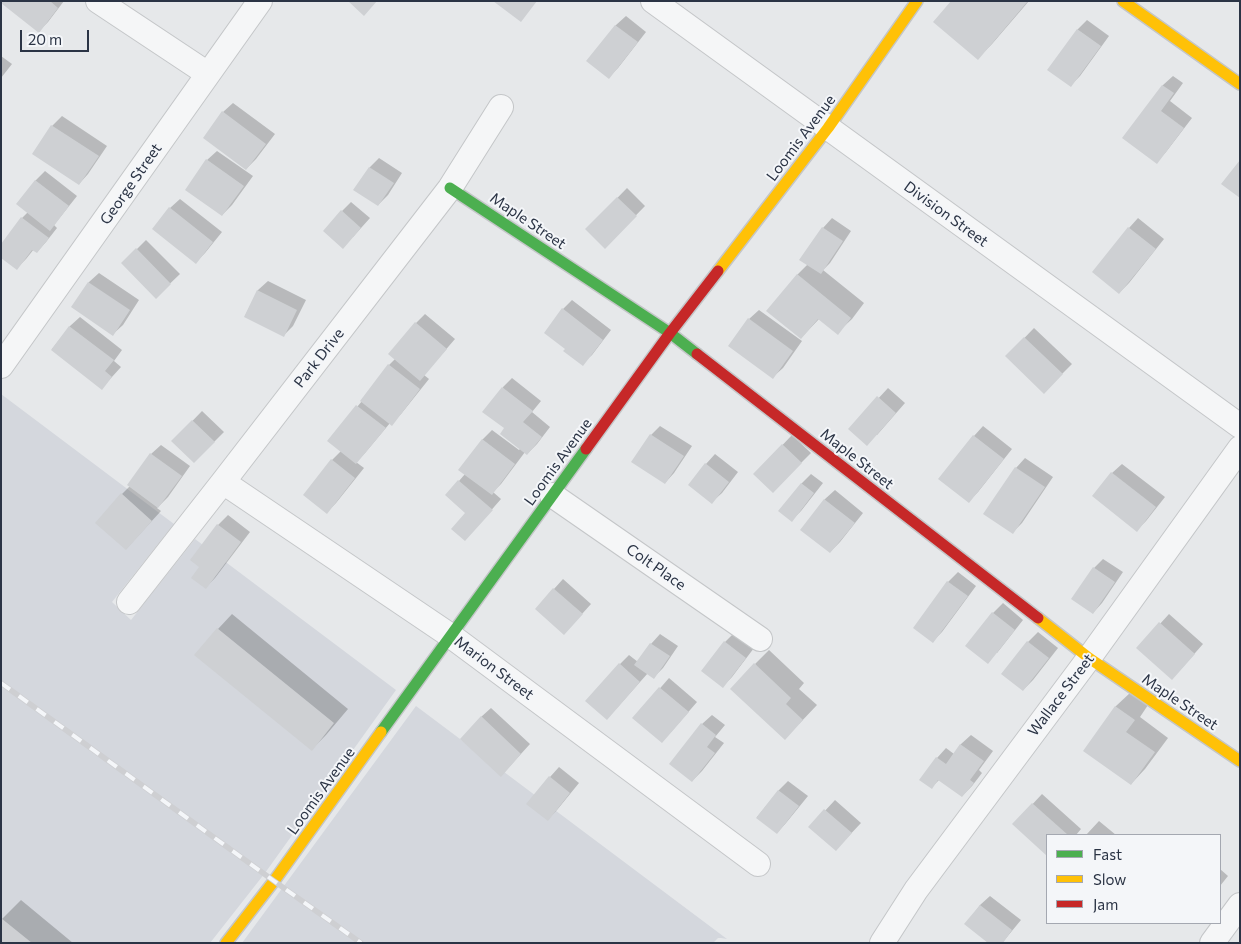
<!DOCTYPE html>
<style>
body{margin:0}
#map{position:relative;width:1241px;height:944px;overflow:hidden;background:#e6e8ea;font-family:Commissioner,sans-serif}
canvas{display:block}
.frame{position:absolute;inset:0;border:2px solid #2b3445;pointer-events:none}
.legend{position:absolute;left:1046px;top:834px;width:175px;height:90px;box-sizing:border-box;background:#f4f6f9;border:1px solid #a4a8b1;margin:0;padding:6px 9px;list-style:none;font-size:15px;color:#2b3445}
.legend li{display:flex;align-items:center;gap:10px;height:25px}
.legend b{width:25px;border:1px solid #a4a8b1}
.scale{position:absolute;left:20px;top:30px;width:69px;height:22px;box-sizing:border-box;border:2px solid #2b3445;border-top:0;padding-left:6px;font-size:15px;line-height:18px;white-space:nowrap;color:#2b3445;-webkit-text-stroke:4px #f4f6f9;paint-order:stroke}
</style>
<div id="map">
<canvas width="1241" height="944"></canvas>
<div class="frame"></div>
<ul class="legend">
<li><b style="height:6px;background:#4caf50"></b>Fast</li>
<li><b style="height:6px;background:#ffc107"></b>Slow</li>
<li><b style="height:6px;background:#c62828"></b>Jam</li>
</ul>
<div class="scale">20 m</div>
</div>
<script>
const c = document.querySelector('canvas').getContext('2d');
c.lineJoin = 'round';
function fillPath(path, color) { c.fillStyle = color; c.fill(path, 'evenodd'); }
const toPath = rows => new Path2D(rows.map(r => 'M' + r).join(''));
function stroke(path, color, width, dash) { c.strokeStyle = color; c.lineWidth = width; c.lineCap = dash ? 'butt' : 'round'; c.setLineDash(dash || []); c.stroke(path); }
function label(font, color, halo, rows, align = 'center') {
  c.font = font + ' Commissioner,sans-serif'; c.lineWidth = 4; c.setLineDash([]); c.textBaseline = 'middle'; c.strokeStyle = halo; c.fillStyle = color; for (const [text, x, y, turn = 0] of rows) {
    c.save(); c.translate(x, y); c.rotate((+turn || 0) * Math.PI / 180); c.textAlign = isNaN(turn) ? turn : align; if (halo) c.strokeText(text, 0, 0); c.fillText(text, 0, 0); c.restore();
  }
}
fillPath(toPath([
 [1,394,174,524,112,602,131,620,195,539,396,690,265,873,210,943,1,943],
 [416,706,727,939,721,938,718,938,713,943,242,943]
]), '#d4d7dd');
fillPath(toPath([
 [1,1,64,1,48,22,39,31],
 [953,1,1029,1,992,44,978,58],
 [626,16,646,32,618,68,609,77,588,61,616,25],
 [1087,20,1109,36,1080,76,1071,85,1049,69,1078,29],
 [1,56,12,64,1,78],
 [1173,76,1183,83,1170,101,1192,118,1166,152,1157,162,1124,137,1163,85],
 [233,103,275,134,256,159,246,169,223,112],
 [62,116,107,146,88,174,79,184,34,153,52,126],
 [217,151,253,176,232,205,222,215,207,160],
 [379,158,402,173,388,195,378,205,355,189,370,167],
 [45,171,77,196,54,225,57,228,46,242,37,252,34,249,26,259,17,268,22,218,28,212,35,181],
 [627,188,645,206,605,247,587,229],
 [180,199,222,232,205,253,196,262,154,229,170,208],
 [351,202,370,218,353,237,342,211],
 [832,218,851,231,830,263,823,270,864,303,852,319,837,333,819,319,801,338,797,275,808,264,823,228],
 [1138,218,1164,239,1129,283,1119,293,1093,272,1129,228],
 [146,240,180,274,156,297,123,263],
 [99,273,139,300,123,325,113,334,72,307,89,282],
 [268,281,306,300,293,326,284,335,245,316,258,290],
 [572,300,611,330,592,355,582,364,567,349,563,309],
 [759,310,802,341,783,368,773,377,749,319],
 [425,314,455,339,424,375,429,379,401,414,391,424,390,423,365,453,356,462,364,468,336,503,327,512,332,460,341,451,329,441,362,401,389,365,395,359,416,323],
 [80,317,122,350,114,361,121,367,102,388,52,349,70,326],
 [1034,328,1072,364,1044,392,1007,356],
 [512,378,541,401,532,412,550,427,537,444,527,454,525,452,501,484,493,492,501,499,474,530,467,512,447,495,465,474,482,440,492,430,519,450,521,448,506,428,503,387],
 [888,388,905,403,877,435,850,429],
 [202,411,224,432,194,462,173,441],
 [660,426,692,446,674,473,665,483,651,435],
 [983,426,1012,449,978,492,969,501,974,436],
 [792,435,811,453,773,491,755,474],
 [161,445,190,466,168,497,157,508,161,511,126,549,122,494,130,486,151,454],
 [715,454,738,472,722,493,712,502,706,464],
 [1025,458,1053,477,1022,523,1013,532,1016,468],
 [1122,464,1165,497,1146,521,1137,530,1094,496,1112,473],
 [811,474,823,483,801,511,792,520,801,484],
 [835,490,863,513,840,542,830,552,802,529,825,499],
 [228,515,250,532,215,578,206,587,201,567,191,560,218,525],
 [1103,559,1123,572,1102,603,1093,613,1094,568],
 [958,572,976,586,942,632,933,641,914,628,948,582],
 [563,579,591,604,573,624,536,609],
 [1003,603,1023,620,997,653,967,646,993,613],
 [232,614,348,709,326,735,312,749,196,655,218,629],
 [1169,614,1203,644,1181,669,1138,648],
 [1038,632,1058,648,1033,680,1023,690,1003,674,1028,642],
 [734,633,754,648,732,677,723,686,725,642],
 [660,634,678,646,663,668,654,677,648,673,616,709,620,664,629,655,638,662,651,644],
 [769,650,804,683,799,689,817,705,799,724,755,664],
 [669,678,697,702,671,732,634,718],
 [1131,692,1148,705,1140,717,1168,738,1145,769,1131,784,1085,750,1116,706],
 [491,708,530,744,510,766,481,717],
 [712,715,725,725,715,737,724,743,702,771,692,781,702,724],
 [971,735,993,751,979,770,982,773,972,786,962,796,940,779,932,787,937,758,946,748,954,754,961,744],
 [559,767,579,783,557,810,548,819,528,804,550,777],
 [788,781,808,796,786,823,777,833,757,817,779,790],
 [1042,794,1081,829,1076,835,1047,835,1047,854,1014,824],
 [835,800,861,823,845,840,810,827],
 [1099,821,1116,835,1086,835],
 [1220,869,1228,876,1220,886],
 [990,896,1021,920,1002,943,966,924,980,905],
 [21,900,73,943,1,943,1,920]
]), '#0003');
fillPath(toPath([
 [1,1,50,1,58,8,39,33,1,3],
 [348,1,377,1,364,16],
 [493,1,537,1,521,22],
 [951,1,1028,1,978,60,933,22],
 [615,25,638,42,609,79,586,61],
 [1077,29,1101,46,1071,87,1047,70],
 [1162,85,1174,93,1161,111,1184,128,1157,164,1122,138],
 [222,111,266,144,246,170,203,138],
 [51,125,99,156,79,185,32,154],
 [206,159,244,186,222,216,185,190],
 [1240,160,1240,198,1221,184],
 [369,167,394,183,378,206,353,190],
 [35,180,69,206,50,231,16,204],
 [617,197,637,216,605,249,585,229],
 [169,207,213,242,196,264,152,229],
 [341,210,361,228,343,249,323,231],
 [21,217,49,238,37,253,32,250,17,270,1,258,1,244],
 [822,227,843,241,821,274,799,260],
 [1128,227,1156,249,1119,294,1092,272],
 [136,248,171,284,156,299,121,263],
 [797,274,851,318,838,335,818,319,801,339,766,311],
 [88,282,130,310,113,336,71,307],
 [257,290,297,310,284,337,244,317],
 [562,308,603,340,583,366,563,351,565,349,544,333],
 [748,318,793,351,773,379,728,346],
 [415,322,447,349,420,381,388,354],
 [69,326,114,360,105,371,112,377,102,390,51,350],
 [1024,337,1063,374,1044,394,1005,356],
 [388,364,420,389,392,426,360,401],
 [502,387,533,411,523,422,542,437,527,455,500,434,504,428,482,412],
 [877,396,896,413,867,446,848,429],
 [356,405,386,428,356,464,327,441],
 [192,420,215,442,194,463,171,441],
 [650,434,684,456,665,484,631,462],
 [973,435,1004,459,969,503,938,479],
 [482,439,515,464,492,495,458,470],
 [782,444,802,463,773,493,753,474],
 [150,453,182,476,158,508,127,485],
 [331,459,355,478,327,514,303,495],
 [705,463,729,482,712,504,688,485],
 [1015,467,1045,487,1013,534,983,514],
 [1111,472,1156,507,1137,532,1092,496],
 [458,480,493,510,465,541,451,529,465,513,445,495],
 [801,483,814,493,792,522,778,511],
 [121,493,152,521,126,550,95,523],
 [824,499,855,523,830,553,800,530],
 [217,524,241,542,206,589,191,578,199,567,190,560],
 [1093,567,1115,582,1093,614,1071,599],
 [947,581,968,596,933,643,913,628],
 [553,588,583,614,564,635,535,609],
 [992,612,1015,630,988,664,965,646],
 [1159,622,1195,654,1172,680,1136,648],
 [217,628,334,723,312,751,194,655],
 [724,641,746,658,723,688,701,671],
 [1027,641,1049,658,1023,691,1001,674],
 [650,643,670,656,654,679,634,665],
 [619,663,640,682,607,720,585,701],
 [754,663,791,698,786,704,803,720,785,740,730,689],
 [659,687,689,712,662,743,632,718],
 [1115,706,1135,720,1126,732,1155,752,1131,785,1083,751],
 [481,716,521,754,501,777,460,739],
 [701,723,716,735,707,747,715,753,692,782,669,764],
 [960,744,984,761,970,780,974,783,962,797,938,780,932,789,919,780,936,757,946,764],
 [549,776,570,793,548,821,526,804],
 [778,790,799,806,777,834,756,818],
 [1032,803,1068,835,1047,835,1047,856,1012,824],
 [824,809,852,833,836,851,808,827],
 [980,905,1012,930,1003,943,988,943,964,924],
 [1,918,32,943,1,943]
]), '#ced0d3');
const street = toPath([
 [98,1,208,74],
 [653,1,1240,426],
 [1,366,260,1],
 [223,482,451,636,758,864],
 [552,495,760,639],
 [129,602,223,482,450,188,501,107],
 [882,943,916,890,1089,658,1240,448],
 [1212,943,1240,905]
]);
const fast = toPath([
 [450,188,670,333,697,354],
 [381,732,586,449]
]);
const slow = toPath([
 [1123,1,1240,84],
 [718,271,828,128,917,1],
 [1038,618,1089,658,1240,761],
 [226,943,274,881,381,732]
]);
const jam = toPath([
 [697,354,1038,618],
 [586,449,670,333,718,271]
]);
stroke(street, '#c4c6c8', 26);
stroke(fast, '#c4c6c8', 14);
stroke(slow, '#c4c6c8', 14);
stroke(jam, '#c4c6c8', 14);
stroke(street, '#f5f6f7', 24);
stroke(fast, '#4caf50', 11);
stroke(slow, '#ffc107', 11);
stroke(jam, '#c62828', 11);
const rail = toPath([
 [1,683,274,881,361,943]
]);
stroke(rail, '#cecfd2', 5.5);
stroke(rail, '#f4f6f9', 4, [11]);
label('15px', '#2b3445', '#f4f6f9', [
 ["Loomis Avenue",801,138,-53],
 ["George Street",131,184,-55],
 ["Division Street",946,214,36],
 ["Maple Street",528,221,34],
 ["Park Drive",319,358,-52],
 ["Maple Street",857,459,38],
 ["Loomis Avenue",558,462,-54],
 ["Colt Place",656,567,35],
 ["Marion Street",494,668,37],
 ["Wallace Street",1061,695,-53],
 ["Maple Street",1180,702,34],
 ["Loomis Avenue",321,791,-54]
]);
</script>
